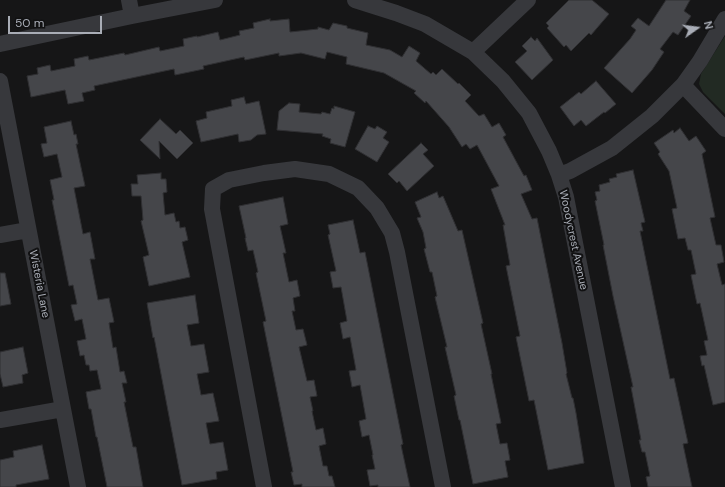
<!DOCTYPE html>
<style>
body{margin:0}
#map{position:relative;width:725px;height:487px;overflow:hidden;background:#161617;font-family:"DM Sans",sans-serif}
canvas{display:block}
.north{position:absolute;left:677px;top:8px;width:40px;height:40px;-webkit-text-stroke:3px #111112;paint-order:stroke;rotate:76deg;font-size:11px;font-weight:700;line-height:16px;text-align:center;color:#a9adb6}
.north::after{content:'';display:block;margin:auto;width:14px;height:18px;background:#a9adb6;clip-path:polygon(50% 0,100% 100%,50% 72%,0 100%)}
.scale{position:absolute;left:8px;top:16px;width:94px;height:18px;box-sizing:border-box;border:2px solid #a9adb6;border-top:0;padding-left:5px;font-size:12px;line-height:14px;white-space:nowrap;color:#a9adb6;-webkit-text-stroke:3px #111112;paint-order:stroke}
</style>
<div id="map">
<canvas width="725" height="487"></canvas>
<div class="north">N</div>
<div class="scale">50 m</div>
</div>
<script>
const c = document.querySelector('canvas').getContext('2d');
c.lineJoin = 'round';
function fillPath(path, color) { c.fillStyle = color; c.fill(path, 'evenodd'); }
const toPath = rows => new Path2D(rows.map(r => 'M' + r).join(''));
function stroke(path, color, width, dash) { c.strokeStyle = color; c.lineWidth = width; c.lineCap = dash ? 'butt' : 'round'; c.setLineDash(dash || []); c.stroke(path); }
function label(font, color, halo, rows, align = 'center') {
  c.font = font + ' "DM Sans",sans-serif'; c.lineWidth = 4; c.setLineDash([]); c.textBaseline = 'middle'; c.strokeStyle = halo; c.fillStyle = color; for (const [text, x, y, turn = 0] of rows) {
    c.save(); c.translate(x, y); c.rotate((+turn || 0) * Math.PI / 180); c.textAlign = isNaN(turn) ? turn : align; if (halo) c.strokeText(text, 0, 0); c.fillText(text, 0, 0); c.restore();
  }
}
fillPath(toPath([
 [725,36,725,114,703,92,699,84,701,74]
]), '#222a23');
const building = toPath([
 [569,0,592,0,609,14,591,35,589,33,571,51,566,45,564,47,547,28,549,26,546,23,569,0],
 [666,0,690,0,684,11,691,16,678,35,673,32,660,49,664,52,652,70,632,93,604,68,630,39,636,30,631,26,638,18,649,26,666,0],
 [270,19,270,21,289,19,290,32,318,29,318,27,329,30,333,23,347,26,347,28,368,33,366,45,390,50,402,57,409,46,420,53,416,61,431,74,433,72,436,75,442,69,458,84,459,83,471,95,465,101,479,116,484,114,492,127,499,123,506,135,503,137,524,176,526,175,532,190,521,194,532,219,537,218,562,343,567,373,566,374,572,398,573,398,576,413,584,463,548,470,534,400,529,401,516,337,520,336,506,266,510,265,503,225,505,225,491,189,499,186,477,145,470,149,466,144,462,147,449,127,426,101,425,103,414,93,416,91,384,73,346,64,347,57,327,52,325,59,301,53,279,56,279,53,245,60,244,57,203,66,204,69,175,75,174,69,94,86,95,90,82,93,84,101,68,104,65,90,31,97,27,76,38,74,37,68,50,65,51,71,75,66,74,59,88,56,89,60,124,53,125,55,159,47,160,51,184,46,183,39,197,36,197,37,218,32,220,40,240,35,239,31,254,28,253,23,270,19],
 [531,37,535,41,537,38,553,60,532,80,515,62,527,51,522,46,531,37],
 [596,81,616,104,605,113,604,112,586,126,581,120,574,126,560,107,579,92,581,94,596,81],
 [244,97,246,104,259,101,266,134,257,135,251,140,239,142,238,134,201,142,196,121,207,118,206,112,232,106,231,100,244,97],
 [289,103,300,104,299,112,321,114,322,112,330,114,332,108,334,109,334,106,355,112,345,147,330,143,331,139,322,136,323,134,277,130,279,111,289,103],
 [160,119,176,134,180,130,193,143,177,159,159,141,160,159,140,140,160,119],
 [71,121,74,135,76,134,78,144,76,144,85,186,74,188,83,234,90,232,95,259,90,259,98,300,109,298,114,322,109,323,113,348,116,347,120,372,124,371,127,383,122,383,126,402,124,402,133,447,136,447,143,487,107,487,97,437,96,437,91,409,89,409,86,392,101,389,97,370,90,371,89,365,86,365,84,355,80,356,77,341,86,339,82,319,75,321,71,305,77,304,73,285,69,286,52,200,54,200,50,180,62,177,57,154,44,157,41,144,47,143,44,127,71,121],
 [368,126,375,129,377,126,387,132,383,138,389,142,377,162,355,149,368,126],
 [680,128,689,141,696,136,706,151,702,154,715,217,710,218,716,245,721,245,724,262,717,264,722,285,725,284,725,402,713,405,704,365,702,366,700,356,707,355,704,341,708,340,700,303,697,304,691,275,696,274,691,250,688,250,685,238,678,239,672,209,677,208,669,171,658,154,660,152,654,143,673,130,674,133,680,128],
 [421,143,428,150,423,154,434,166,407,191,399,181,397,183,388,174,421,143],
 [633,170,645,222,641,223,643,231,640,231,670,379,674,378,688,443,683,444,692,487,648,487,646,477,650,476,645,452,642,452,639,440,641,440,631,387,633,387,613,296,603,245,604,245,595,201,597,200,595,192,600,191,599,185,610,182,609,179,617,177,616,174,633,170],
 [161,173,161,179,166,179,167,192,163,193,165,215,174,213,176,222,179,221,180,228,185,227,188,240,182,242,190,277,149,286,143,257,149,255,141,221,143,220,141,196,132,196,131,184,138,184,137,175,161,173],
 [437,192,439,198,443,196,458,231,462,230,483,323,481,324,492,374,491,374,501,423,496,424,500,444,507,443,510,460,505,461,508,477,473,484,460,420,459,420,454,396,456,395,445,347,447,347,435,297,437,296,432,272,430,272,424,249,426,248,423,232,417,218,421,217,415,202,437,192],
 [283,197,288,224,280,226,286,253,283,253,289,282,297,280,300,296,293,298,295,311,292,311,296,330,303,329,307,345,299,347,307,381,314,380,317,396,310,397,313,411,312,411,316,430,323,428,326,444,319,446,323,466,327,466,329,476,332,476,335,487,302,487,302,484,294,485,291,472,293,472,263,322,266,321,256,273,258,272,253,250,248,251,245,238,246,238,239,206,283,197],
 [353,220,360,253,365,252,403,444,401,445,410,487,378,487,378,485,370,486,367,470,375,469,372,455,373,455,369,435,362,437,359,421,366,419,360,385,352,387,349,371,356,370,350,337,343,339,340,323,347,321,341,287,333,288,330,272,336,271,328,235,330,234,328,225,353,220],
 [0,273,5,273,11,304,0,306,0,273],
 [195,295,199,323,187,325,191,346,204,344,209,372,197,374,201,395,213,393,219,421,206,423,210,444,223,442,228,470,216,472,217,479,182,485,154,337,153,338,147,303,195,295],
 [23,347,28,373,22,375,23,383,3,387,0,374,0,352,23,347],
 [42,445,49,479,16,485,16,487,0,487,0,460,14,457,13,451,42,445]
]);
fillPath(building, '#45464a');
stroke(building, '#303033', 1);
stroke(toPath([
 [129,0,132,16],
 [355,0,396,13,425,24,473,52,503,81,529,113,549,151,559,175,566,197,623,487],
 [0,44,132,16,215,0],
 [473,52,528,0],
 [0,81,78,487],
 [683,85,725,129],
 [559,175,570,171,612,148,652,116,683,85,700,61,725,19],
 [0,235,28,230],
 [0,420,63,409],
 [264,487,212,209,213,189,229,180,264,173,295,169,329,174,358,188,377,208,392,233,397,252,443,487]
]), '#37383c', 16);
label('11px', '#a9adb6', '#111112', [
 ["Woodycrest Avenue",573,240,78],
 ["Wisteria Lane",39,284,79]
]);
</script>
